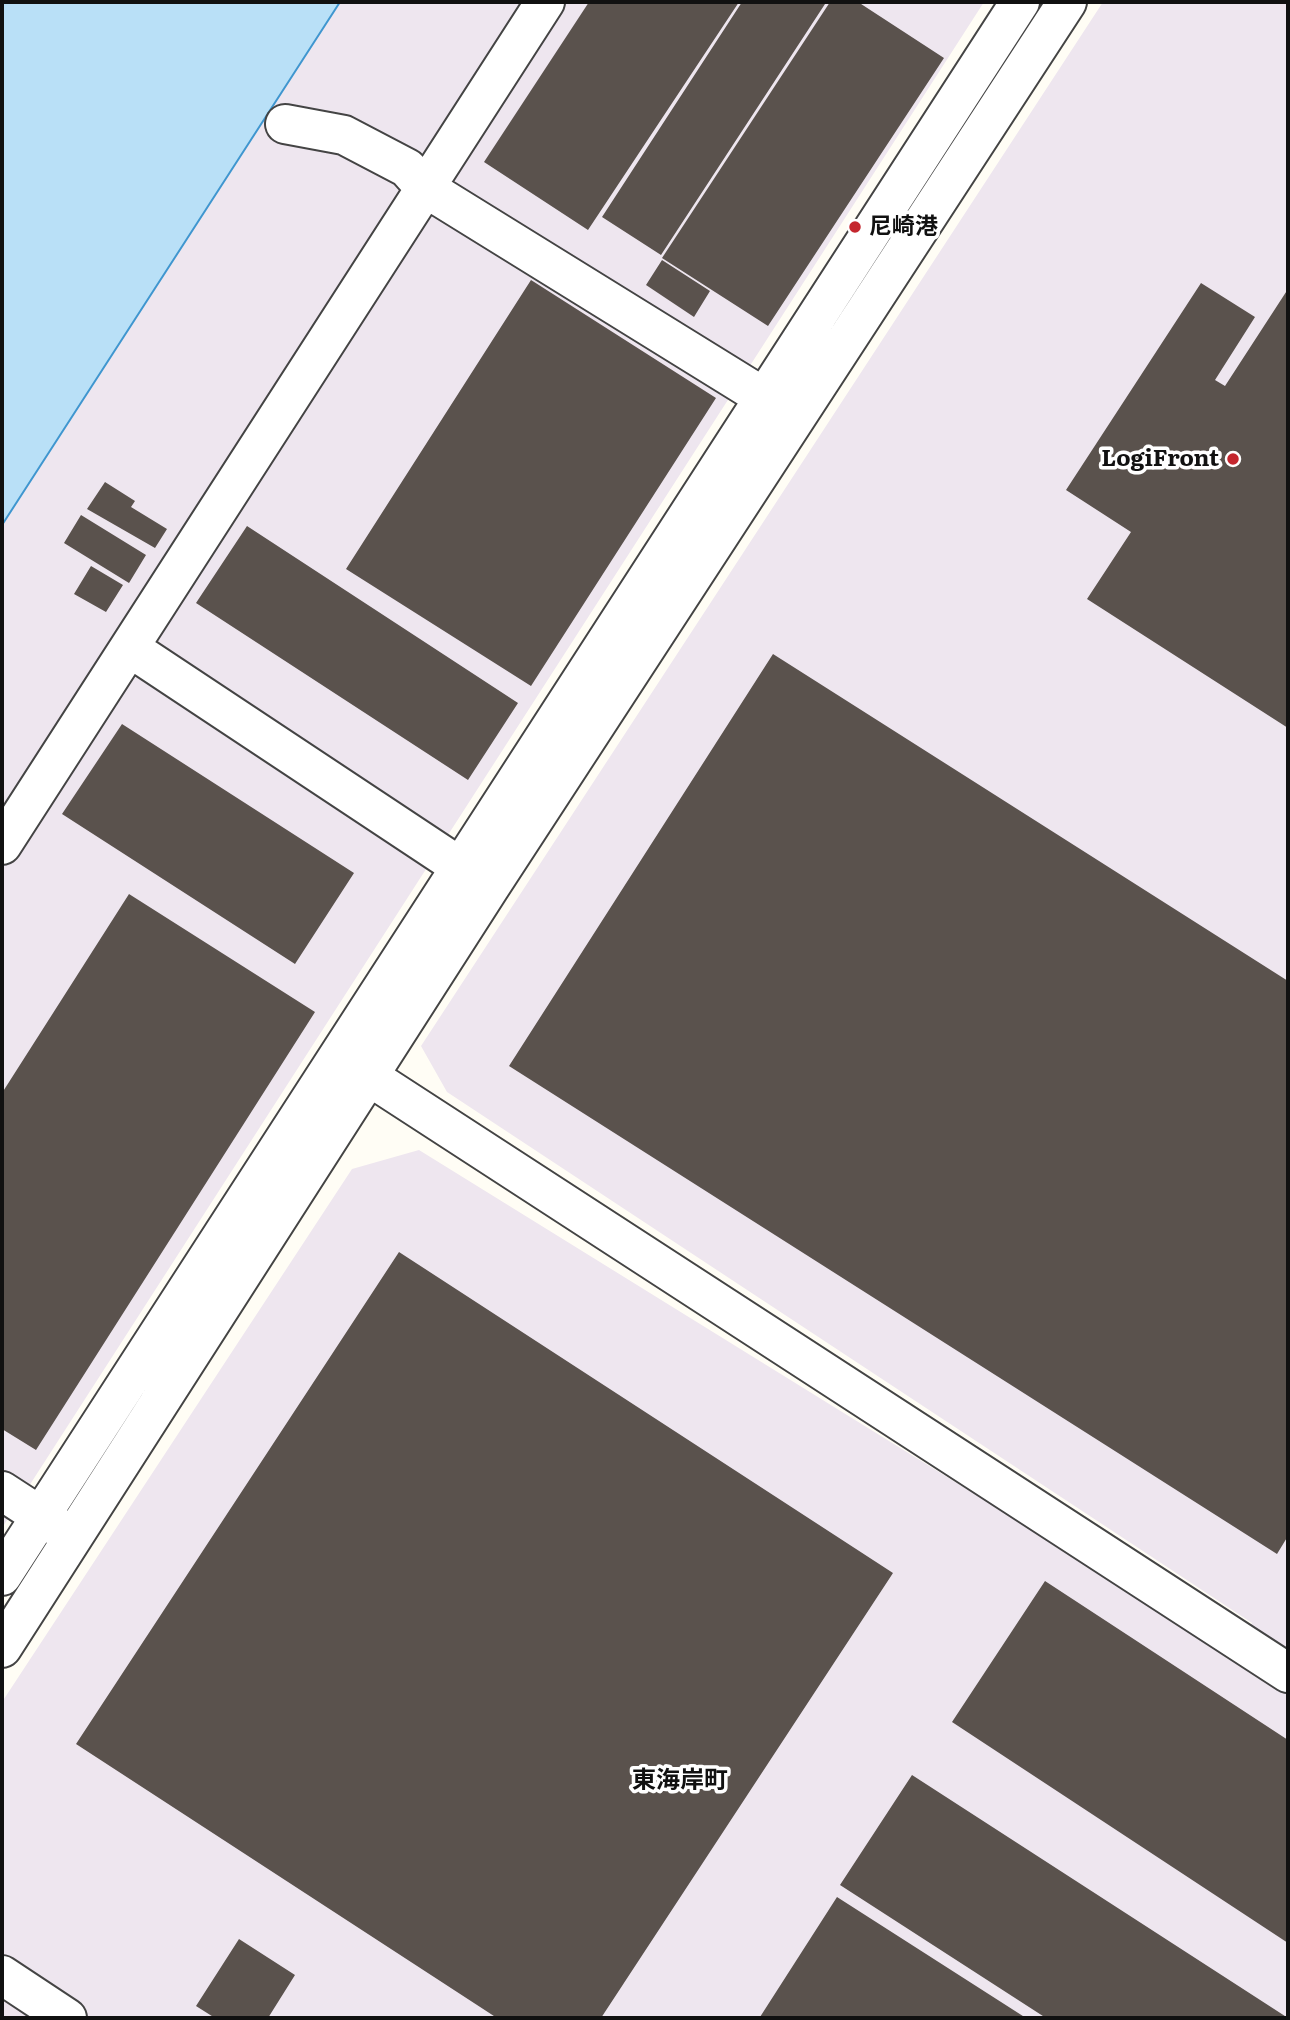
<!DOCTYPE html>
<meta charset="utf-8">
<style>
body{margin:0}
#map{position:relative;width:1290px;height:2020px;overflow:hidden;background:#fffdf5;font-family:Literata,serif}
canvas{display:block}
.frame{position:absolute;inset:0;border:4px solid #111;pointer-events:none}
</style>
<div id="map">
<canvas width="1290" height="2020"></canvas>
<div class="frame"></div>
</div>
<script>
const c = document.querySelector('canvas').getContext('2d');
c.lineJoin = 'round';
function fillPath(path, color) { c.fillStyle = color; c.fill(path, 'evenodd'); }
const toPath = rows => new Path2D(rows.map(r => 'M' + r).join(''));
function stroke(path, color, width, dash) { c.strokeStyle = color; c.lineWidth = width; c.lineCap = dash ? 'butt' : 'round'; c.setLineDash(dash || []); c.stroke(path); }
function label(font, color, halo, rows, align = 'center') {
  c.font = font + ' Literata,"Noto Sans JP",serif'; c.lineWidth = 7; c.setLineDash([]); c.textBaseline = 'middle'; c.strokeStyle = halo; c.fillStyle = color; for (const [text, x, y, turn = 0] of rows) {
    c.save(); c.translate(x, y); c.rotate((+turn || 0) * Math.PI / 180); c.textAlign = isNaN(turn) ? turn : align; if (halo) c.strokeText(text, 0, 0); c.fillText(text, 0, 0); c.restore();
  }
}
fillPath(toPath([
 [340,2,984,2,2,1528,2,525],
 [1103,2,1288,2,1288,2018,2,2018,2,1702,352,1169,419,1150,1233,1654,1252,1623,447,1092,421,1046]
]), '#eee6ef');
const water = toPath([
 [2,2,340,2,2,525,2,2]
]);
fillPath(water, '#b9e0f7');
stroke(water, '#3f96cf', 2);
fillPath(toPath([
 [589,2,739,2,588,230,484,162],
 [742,2,822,2,825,4,661,255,602,217],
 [830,2,858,2,944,58,768,326,662,258],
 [662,260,710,291,694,317,646,285],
 [531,280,716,398,531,686,346,569],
 [1201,283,1255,317,1215,380,1225,386,1288,289,1288,728,1087,599,1131,532,1066,490],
 [105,482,135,501,131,507,167,529,155,548,87,509],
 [81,515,146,555,129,583,64,543],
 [247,526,518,703,468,780,196,603],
 [91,566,123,585,106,612,74,594],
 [773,654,1288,981,1288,1536,1277,1554,509,1066],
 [122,724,354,873,295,964,62,814],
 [129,894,315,1012,36,1450,2,1429,2,1093],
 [399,1252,893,1573,601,2018,497,2018,76,1744],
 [1045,1581,1288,1740,1288,1943,952,1722],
 [912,1775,1288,2018,1046,2018,840,1885],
 [837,1897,1026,2018,760,2017],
 [239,1939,295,1975,268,2018,215,2018,196,2006]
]), '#5a524d');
const minor = toPath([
 [285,124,344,135,407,168,424,187,786,411],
 [130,648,480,880],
 [2,845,545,2],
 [370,1077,1288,1673],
 [2,1491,62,1530],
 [2,1576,1020,2],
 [2,1648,490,887,1067,2],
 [2,1975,67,2018]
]);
stroke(minor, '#444', 42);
stroke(minor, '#fff', 38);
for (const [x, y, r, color] of [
 [855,227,7,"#c4262e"],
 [1233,459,7,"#c4262e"]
]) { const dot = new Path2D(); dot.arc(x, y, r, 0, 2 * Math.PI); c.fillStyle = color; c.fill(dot); stroke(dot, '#fff', 2.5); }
label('bold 23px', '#111', '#fff', [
 ["尼崎港",869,227],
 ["LogiFront",1219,459,"right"]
], 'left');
label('bold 24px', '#111', '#fff', [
 ["東海岸町",680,1781]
]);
</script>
